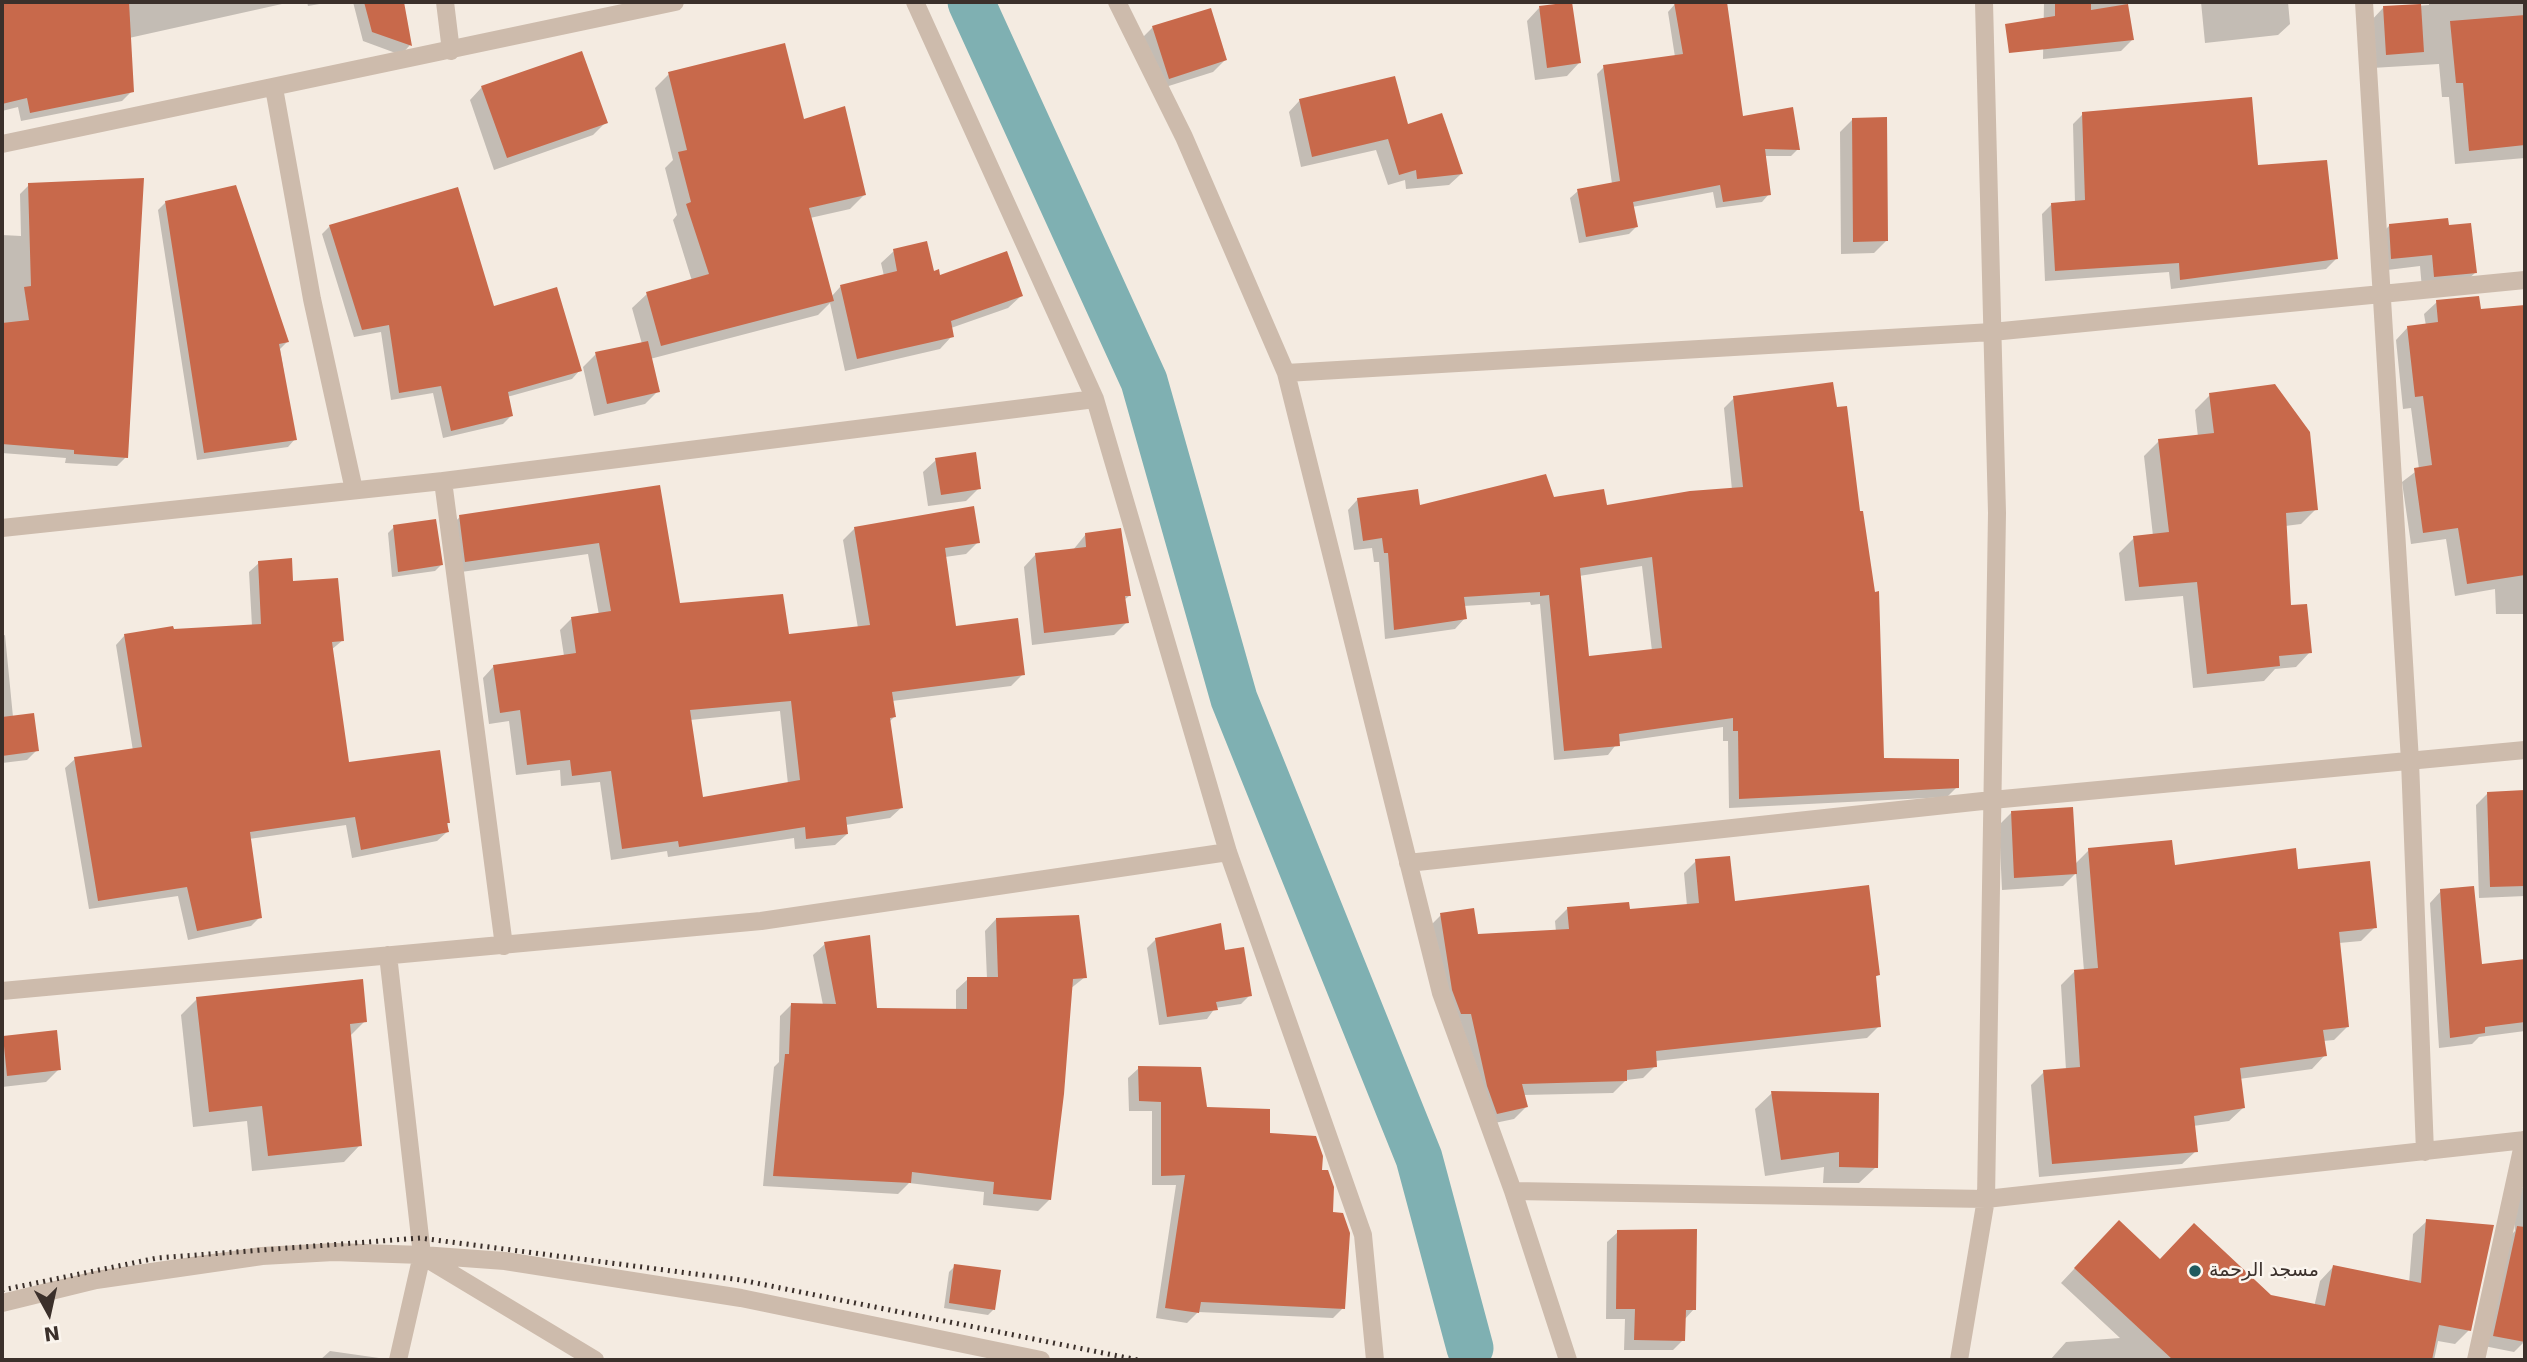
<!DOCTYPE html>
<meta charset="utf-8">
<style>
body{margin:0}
#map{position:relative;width:2527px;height:1362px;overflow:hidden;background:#f4ebe1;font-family:"DejaVu Sans",sans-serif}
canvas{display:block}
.frame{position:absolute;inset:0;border:4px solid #3b302b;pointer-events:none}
.north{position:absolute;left:14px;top:1278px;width:70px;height:70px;-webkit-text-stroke:5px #fbf5ee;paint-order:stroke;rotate:172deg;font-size:19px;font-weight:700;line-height:28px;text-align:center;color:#3b302b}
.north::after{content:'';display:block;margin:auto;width:24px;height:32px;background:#3b302b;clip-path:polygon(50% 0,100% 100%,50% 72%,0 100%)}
</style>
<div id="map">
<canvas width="2527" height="1362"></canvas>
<div class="frame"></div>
<div class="north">N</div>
</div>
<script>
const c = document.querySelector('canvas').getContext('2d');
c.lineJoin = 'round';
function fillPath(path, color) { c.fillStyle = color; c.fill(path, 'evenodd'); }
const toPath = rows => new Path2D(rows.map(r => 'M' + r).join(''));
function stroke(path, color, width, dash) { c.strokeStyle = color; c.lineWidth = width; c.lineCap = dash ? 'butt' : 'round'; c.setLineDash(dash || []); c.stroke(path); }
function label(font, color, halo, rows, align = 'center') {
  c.font = font + ' "DejaVu Sans","Noto Naskh Arabic",sans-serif'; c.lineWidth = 5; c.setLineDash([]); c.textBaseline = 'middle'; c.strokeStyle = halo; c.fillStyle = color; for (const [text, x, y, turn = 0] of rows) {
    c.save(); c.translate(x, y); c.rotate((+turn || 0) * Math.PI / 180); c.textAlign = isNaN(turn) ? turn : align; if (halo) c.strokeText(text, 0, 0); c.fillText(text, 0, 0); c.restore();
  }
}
fillPath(toPath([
 [2,2,291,2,129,38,132,91,122,101,21,121,18,107,2,111],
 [307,2,331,2,308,6],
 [353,2,402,2,410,45,401,55,363,41],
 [1688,2,1725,2,1742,118,1798,149,1791,156,1764,156,1769,194,1762,202,1716,208,1713,192,1632,207,1636,227,1629,234,1579,243,1570,198,1578,191,1612,184,1597,74,1604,67,1675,57,1668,12,1675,4],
 [2044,2,2126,2,2132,40,2121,51,2043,59],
 [2201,2,2288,2,2290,24,2278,35,2205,43],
 [2429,2,2525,2,2525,158,2455,164,2449,97,2442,97,2439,64,2372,68,2369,23,2383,8,2429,5],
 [1539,8,1579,63,1567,76,1535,80,1527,21],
 [1153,27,1225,60,1213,72,1156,90,1140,40],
 [669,74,802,121,864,195,850,209,810,218,831,297,841,286,884,276,881,263,894,251,939,277,1021,296,1008,308,951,328,952,336,940,349,845,371,830,303,818,315,650,359,658,391,645,404,594,416,583,367,596,354,642,344,632,308,647,294,692,281,673,220,677,215,665,168,673,160,655,88],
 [482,87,606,122,593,135,494,170,470,100],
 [1300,100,1406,126,1461,174,1449,185,1406,189,1405,180,1388,185,1376,150,1301,167,1289,112],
 [2083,114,2257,167,2336,259,2326,269,2171,289,2169,272,2045,281,2042,214,2052,204,2075,203,2073,124],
 [1853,119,1886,241,1874,253,1841,254,1840,132],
 [29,185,126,457,117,466,65,463,66,458,2,453,2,235,21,236,20,194],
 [166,202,287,342,280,349,295,439,288,447,197,460,158,210],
 [2390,225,2475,273,2462,285,2422,289,2420,266,2379,271,2377,238],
 [330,226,492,308,580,370,572,379,507,397,511,416,503,424,443,438,433,393,391,400,381,332,354,337,322,234],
 [2437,302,2479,311,2525,307,2525,614,2496,614,2495,589,2455,596,2446,539,2411,544,2402,482,2419,469,2411,408,2403,409,2396,340,2408,327,2426,326,2424,314],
 [2210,395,2316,509,2301,524,2285,526,2290,607,2310,652,2296,667,2275,669,2264,681,2193,688,2183,596,2125,601,2119,553,2134,538,2153,536,2144,456,2159,441,2198,437,2195,410],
 [1734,398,1882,759,1957,787,1947,797,1729,808,1728,741,1723,741,1723,727,1618,742,1608,755,1554,760,1540,604,1531,605,1530,602,1463,606,1465,618,1455,629,1385,639,1379,562,1374,562,1372,548,1354,550,1348,510,1358,499,1418,507,1553,499,1605,507,1732,490,1724,408],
 [1642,566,1652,651,1588,658,1579,576],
 [936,460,979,488,966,501,928,506,923,472],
 [659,487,679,605,787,635,858,628,843,540,855,528,978,542,966,554,945,557,955,628,1023,674,1011,686,892,701,894,717,889,722,902,807,890,818,846,825,847,834,835,845,795,849,794,838,668,857,667,851,611,860,600,782,561,786,560,770,516,775,509,721,489,724,483,678,494,666,564,656,560,630,571,619,599,615,588,554,454,573,448,528,460,517],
 [780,711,788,784,701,799,690,720],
 [394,527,441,565,435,571,392,577,388,533],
 [1086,534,1129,596,1124,600,1127,622,1114,635,1032,645,1024,567,1036,554,1073,550],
 [259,563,292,583,343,640,331,650,347,764,448,822,447,832,437,841,352,858,346,825,249,839,260,917,251,926,188,940,178,896,89,909,65,768,75,759,133,751,116,645,125,635,252,626,249,572],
 [5,635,13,717,37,750,27,760,2,763,2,636],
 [2525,792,2525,896,2479,898,2476,805,2488,793],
 [2011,813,2075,864,2089,850,2173,867,2297,871,2375,927,2361,941,2339,943,2348,1026,2334,1040,2323,1041,2325,1055,2312,1069,2239,1079,2243,1108,2229,1121,2193,1126,2196,1151,2182,1164,2039,1177,2031,1085,2044,1072,2066,1070,2061,985,2074,972,2084,971,2076,873,2063,886,2002,890,1999,825],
 [1696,861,1733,903,1878,975,1874,978,1879,1026,1867,1038,1655,1061,1655,1066,1643,1078,1626,1080,1613,1093,1523,1095,1526,1107,1514,1119,1485,1125,1429,927,1441,915,1476,935,1556,932,1555,921,1567,909,1629,911,1687,906,1684,873],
 [2441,891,2480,966,2525,961,2525,1031,2479,1037,2472,1044,2439,1048,2430,903],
 [996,919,1085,977,1070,989,1050,1199,1038,1211,983,1205,984,1192,909,1183,898,1194,763,1186,774,1067,779,1062,780,1016,792,1004,823,1005,813,955,825,944,876,1009,956,1010,956,990,968,979,987,979,985,931],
 [1156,939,1224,952,1250,995,1241,1004,1215,1008,1207,1019,1159,1025,1147,948],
 [197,999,365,1021,349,1037,360,1145,344,1162,252,1171,247,1121,193,1127,181,1015],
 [4,1038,59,1069,46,1082,2,1087],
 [1139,1068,1205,1109,1268,1135,1320,1171,1331,1214,1343,1308,1333,1318,1198,1312,1187,1323,1156,1318,1176,1185,1152,1185,1152,1111,1129,1111,1128,1078],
 [1772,1093,1876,1167,1859,1183,1823,1183,1824,1167,1765,1176,1755,1109],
 [2525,1185,2525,1335,2524,1342,2514,1352,2484,1346,2507,1239,2515,1231,2513,1212,2517,1194],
 [2427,1221,2469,1330,2455,1344,2438,1341,2434,1360,2302,1360,2320,1281,2333,1267,2409,1283,2413,1234],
 [1618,1232,1694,1309,1684,1320,1683,1340,1673,1350,1624,1350,1625,1319,1606,1319,1607,1242],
 [2104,1237,2234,1327,2227,1360,2050,1360,2066,1342,2120,1338,2061,1283],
 [955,1266,994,1309,988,1315,944,1308,949,1272],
 [330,1351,386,1359,386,1360,320,1360]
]), '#0003');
stroke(toPath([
 [971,2,1144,381,1234,699,1419,1158,1470,1348]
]), '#7fb0b2', 47);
fillPath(toPath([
 [2,2,129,2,134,92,30,113,27,98,2,104],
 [364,2,404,2,412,46,372,32],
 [1572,2,1581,63,1547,68,1539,6],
 [1674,2,1727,2,1743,116,1793,107,1800,150,1765,149,1771,195,1723,202,1720,185,1633,202,1638,227,1586,237,1577,189,1620,181,1603,65,1683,54],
 [2055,2,2091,2,2091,10,2128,4,2134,40,2009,53,2005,24,2055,16],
 [2421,4,2424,52,2386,55,2383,6],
 [1211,8,1227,60,1169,79,1152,26],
 [2525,15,2525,145,2469,151,2463,83,2456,83,2450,21],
 [785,43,804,119,845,106,866,195,809,208,834,301,661,346,646,292,709,274,686,204,691,202,678,152,687,150,668,72],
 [582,51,608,123,507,158,481,86],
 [1395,76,1408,124,1442,113,1463,174,1417,179,1416,170,1399,175,1388,139,1312,157,1299,99],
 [2252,97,2258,165,2327,160,2338,259,2180,280,2179,263,2055,271,2051,203,2085,200,2082,112],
 [1887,117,1888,241,1853,242,1852,118],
 [144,178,128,458,74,454,74,450,2,444,2,323,29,320,24,287,31,286,28,183],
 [236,185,289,342,279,344,297,440,204,453,165,201],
 [458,187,494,306,557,287,582,371,508,392,513,416,451,431,441,386,399,393,389,325,362,330,329,225],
 [2448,218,2449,225,2471,223,2477,273,2434,277,2432,255,2391,259,2389,224],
 [927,241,934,271,939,269,940,275,1007,251,1023,296,951,321,954,337,857,359,840,285,897,271,893,249],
 [2479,296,2481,309,2525,305,2525,575,2467,584,2458,528,2423,533,2414,468,2432,465,2423,396,2415,397,2407,326,2438,322,2436,300],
 [648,341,660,392,607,404,595,352],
 [1833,382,1837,407,1847,406,1860,511,1863,511,1875,592,1879,591,1884,758,1959,759,1959,788,1739,799,1738,731,1733,731,1733,718,1619,734,1620,746,1564,751,1549,595,1540,596,1540,592,1464,597,1467,619,1394,630,1388,553,1384,553,1382,538,1363,541,1357,498,1418,489,1420,505,1546,474,1554,497,1604,489,1607,505,1690,491,1743,487,1733,396],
 [1652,557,1662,648,1589,656,1580,568],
 [2275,384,2310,432,2318,510,2286,513,2291,605,2307,604,2312,653,2279,656,2280,666,2207,674,2197,582,2139,587,2133,536,2169,532,2158,439,2214,433,2209,393],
 [976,452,981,489,941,495,935,458],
 [660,485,680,603,783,594,789,634,870,625,854,527,974,506,980,543,945,548,956,626,1018,618,1025,675,892,692,896,717,890,718,903,808,846,817,848,834,806,839,805,827,679,847,678,841,622,849,611,771,572,776,570,760,527,765,520,710,500,713,493,665,576,653,571,617,611,611,599,543,465,562,459,515],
 [791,701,800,780,703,797,690,710],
 [436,519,443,565,398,572,393,525],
 [1121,528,1131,596,1125,596,1129,623,1044,633,1035,553,1086,547,1085,533],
 [292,558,293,581,338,578,344,641,332,642,349,762,440,750,450,823,447,823,449,832,361,850,355,817,250,832,262,918,197,931,187,887,98,901,74,757,142,747,124,634,173,626,174,629,261,624,258,561],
 [34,713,39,751,2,756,2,717],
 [2525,790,2525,886,2490,887,2487,792],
 [2073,807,2077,874,2014,878,2011,811],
 [2172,840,2175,865,2296,848,2298,869,2370,861,2377,928,2339,932,2349,1027,2323,1030,2327,1056,2240,1068,2245,1108,2194,1116,2198,1152,2052,1164,2043,1070,2080,1067,2074,970,2098,968,2088,848],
 [1730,856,1735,901,1869,885,1880,975,1876,976,1881,1027,1656,1051,1657,1067,1627,1070,1627,1081,1522,1084,1528,1107,1497,1114,1487,1086,1471,1014,1461,1014,1452,990,1440,913,1474,908,1478,934,1569,929,1567,907,1629,902,1630,909,1699,903,1695,859],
 [2474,886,2482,964,2525,959,2525,1022,2485,1027,2485,1033,2450,1038,2440,889],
 [1079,915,1087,978,1073,979,1064,1094,1051,1200,993,1194,994,1182,912,1172,911,1183,773,1176,785,1054,789,1054,791,1003,836,1004,824,942,870,935,877,1008,967,1009,967,977,998,977,996,918],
 [1221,923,1225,950,1244,947,1252,996,1216,1002,1218,1010,1167,1017,1155,938],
 [363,979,367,1022,350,1024,362,1146,268,1156,262,1106,209,1112,196,997],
 [57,1030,61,1070,7,1076,3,1036],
 [1138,1066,1201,1067,1207,1107,1270,1109,1270,1133,1316,1136,1323,1156,1322,1170,1328,1170,1334,1187,1333,1212,1343,1213,1350,1233,1345,1309,1201,1302,1199,1313,1165,1308,1185,1175,1161,1176,1161,1102,1139,1101],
 [1771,1091,1879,1093,1878,1168,1839,1167,1839,1152,1781,1160],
 [2426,1219,2494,1225,2471,1331,2439,1325,2432,1360,2173,1360,2074,1268,2119,1220,2160,1259,2194,1223,2271,1295,2325,1306,2333,1265,2421,1283],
 [2517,1226,2525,1227,2525,1342,2493,1336],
 [1697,1229,1696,1310,1686,1310,1685,1341,1634,1340,1635,1309,1616,1309,1617,1230],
 [954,1264,1001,1270,995,1310,949,1303]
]), '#c8694b');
stroke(toPath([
 [445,2,451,51],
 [915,2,1095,399,1228,852,1363,1235,1375,1360],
 [1117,2,1184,137,1286,373,1441,993,1513,1191,1568,1360],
 [2364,2,2410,761,2425,1152],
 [274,88,312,299,354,490],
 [2,144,675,2],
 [1286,373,1992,332,2525,280],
 [443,481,504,946],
 [2,528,443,481,1095,399],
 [1408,863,1992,800,2525,750],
 [388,955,422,1255,398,1360],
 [2,991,761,921,1228,852],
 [1513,1191,1986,1199,2525,1140],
 [424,1257,595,1360],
 [2,1303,96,1280,262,1256,334,1252,422,1255,505,1261,741,1298,1041,1360],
 [1959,1360,1986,1199,1997,513,1984,2],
 [2476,1360,2524,1140]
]), '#cdbbac', 18);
stroke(toPath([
 [2,1290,157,1258,420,1238,741,1280,1138,1360]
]), '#3b302b', 5, [2, 5]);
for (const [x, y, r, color] of [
 [2195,1271,7,"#1f5a5e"]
]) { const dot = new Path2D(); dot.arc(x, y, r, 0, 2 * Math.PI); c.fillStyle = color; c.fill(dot); stroke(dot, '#fbf5ee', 2.5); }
label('19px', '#3b302b', '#fbf5ee', [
 ["مسجد الرحمة",2209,1271]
], 'left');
</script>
